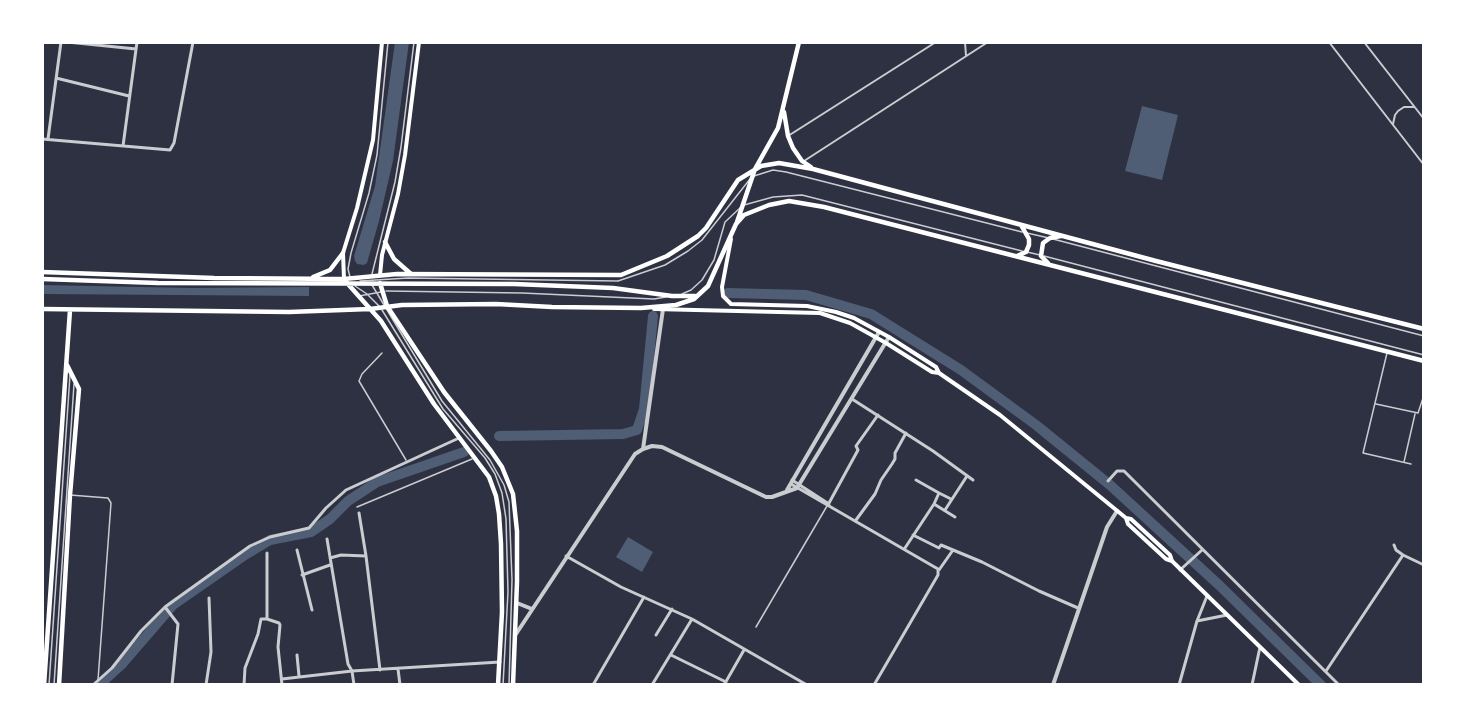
<!DOCTYPE html>
<style>
body{margin:0}
#map{position:relative;width:1466px;height:727px;overflow:hidden;background:#2d3142;font-family:Lora,serif}
canvas{display:block}
.frame{position:absolute;inset:0;border:44px solid #fff;pointer-events:none}
</style>
<div id="map">
<canvas width="1466" height="727"></canvas>
<div class="frame"></div>
</div>
<script>
const c = document.querySelector('canvas').getContext('2d');
c.lineJoin = 'round';
function fillPath(path, color) { c.fillStyle = color; c.fill(path, 'evenodd'); }
const toPath = rows => new Path2D(rows.map(r => 'M' + r).join(''));
function stroke(path, color, width, dash) { c.strokeStyle = color; c.lineWidth = width; c.lineCap = dash ? 'butt' : 'round'; c.setLineDash(dash || []); c.stroke(path); }
fillPath(toPath([
 [395,42,409,42,393,161,379,221,367,263,364,265,357,264,355,261,354,256,375,186],
 [1142,106,1178,115,1162,180,1125,171],
 [42,285,192,288,309,287,309,296,42,294],
 [628,537,653,552,642,572,616,557]
]), '#4f5d75');
stroke(toPath([
 [728,293,806,295,871,314,961,370,1036,425,1110,485,1219,585,1321,685],
 [499,436,623,434,637,430,644,409,653,316],
 [99,685,122,664,173,605,245,555,270,540,311,532,330,519,348,501,377,482,464,452]
]), '#4f5d75', 10);
stroke(toPath([
 [754,176,773,170,786,172,1022,232],
 [744,205,773,197,802,195,1022,251],
 [1027,233,1049,238],
 [1053,239,1424,336],
 [1027,252,1040,255],
 [1044,256,1424,355],
 [372,274,395,182,401,147,414,42],
 [350,277,348,269,351,253,369,193,377,155,388,42],
 [360,281,408,278,618,281,665,265,688,251,702,240,750,179],
 [372,285,442,401,490,460,504,485,509,502,512,580,509,685],
 [355,286,367,294,379,306],
 [386,291,522,293,654,299,666,297],
 [682,294,691,290,702,280,714,260,725,222,740,208],
 [359,296,381,292],
 [382,310,443,409,485,458,495,474,502,493,506,519,508,592,503,685],
 [382,353,362,374,359,381,406,460],
 [1387,353,1363,453,1411,464],
 [1376,404,1418,413,1424,395],
 [1404,462,1415,414],
 [70,495,108,498,111,503,98,680],
 [357,507,472,459],
 [756,627,827,506],
 [49,685,70,375],
 [54,685,74,384]
]), '#caccd0', 1.5);
stroke(toPath([
 [965,42,966,56],
 [1329,42,1424,165],
 [1364,42,1424,119],
 [1393,124,1395,115,1398,111,1404,107,1414,107],
 [788,136,936,42],
 [804,161,988,42]
]), '#caccd0', 2);
stroke(toPath([
 [67,42,136,49],
 [56,78,129,96],
 [42,139,170,150,174,143,193,42],
 [48,139,61,42],
 [123,146,137,42],
 [852,399,933,451,973,480],
 [792,480,829,504],
 [916,480,939,493,934,504],
 [1108,481,1117,471,1124,471,1339,685],
 [791,484,938,569,938,575,874,685],
 [939,493,951,499],
 [829,503,858,450,856,446,878,415],
 [945,510,967,476],
 [359,513,366,556],
 [856,520,875,494,881,480,892,464,895,459,895,453,906,433],
 [913,535,939,548,941,545,982,562,1039,591,1078,608],
 [327,539,348,664,352,671,354,685],
 [1394,545,1396,550,1403,555,1424,565],
 [905,548,934,504,955,517],
 [297,550,312,610],
 [566,556,621,587,692,619,807,685],
 [330,558,341,555,366,556,380,670],
 [939,570,953,550],
 [1180,570,1202,550],
 [302,575,330,565],
 [165,607,178,624,172,685],
 [267,619,279,623,280,625,278,647,282,685],
 [1197,621,1227,615],
 [656,635,672,609],
 [297,655,299,676],
 [671,655,726,682],
 [398,669,400,685],
 [1326,671,1403,555],
 [282,679,352,671,500,662],
 [93,685,112,668,141,631,165,607,250,546,270,537,309,528,326,508,346,490,459,438],
 [206,685,211,652,209,598],
 [244,685,245,668,258,634,261,619,267,619,267,553],
 [593,685,644,597],
 [652,685,692,619],
 [724,685,744,650],
 [1179,685,1197,621,1207,596],
 [1252,685,1260,647]
]), '#caccd0', 3);
stroke(toPath([
 [643,449,663,309],
 [787,490,879,332],
 [517,603,532,609],
 [516,634,635,454,643,449,652,446,662,447,766,497,772,497,797,488,889,337],
 [1053,685,1107,527,1117,511]
]), '#caccd0', 4);
stroke(toPath([
 [731,239,722,287,723,296,731,304,807,306,836,312,854,318,889,337,936,367,939,373],
 [380,275,382,255,398,194,405,155,419,42],
 [344,279,343,253,357,208,373,140,382,42],
 [654,309,820,313,850,323,886,343,932,372,939,373,1000,415,1126,518,1131,519,1170,555,1172,561],
 [1126,518,1128,524,1166,559,1172,561,1299,685]
]), '#fff', 4);
stroke(toPath([
 [784,112,788,136,793,148,802,161,811,167],
 [737,222,755,169,778,128,799,42],
 [385,242,394,259,411,274],
 [1017,256,1026,252,1029,245,1029,239,1021,225],
 [1048,263,1041,256,1043,243,1050,238,1061,236],
 [42,272,214,278,344,279,397,274,621,275,667,256,698,236,706,228,738,180,761,166,779,163,813,169,1156,261,1424,329],
 [313,277,330,270,343,253],
 [42,279,158,283,514,284,613,288,672,296,695,296],
 [347,283,381,321,434,404,489,477,496,496,499,514,501,544,502,612,498,685],
 [380,283,387,306,444,392,491,451,502,467,513,494,517,531,517,582,513,685],
 [42,309,289,312,370,309,402,305,496,304,552,307,641,308,676,305,694,299,708,286,736,224,744,215,769,205,789,201,824,207,1424,361],
 [44,685,70,310],
 [59,685,70,495,79,389,67,365]
]), '#fff', 4.5);
</script>
